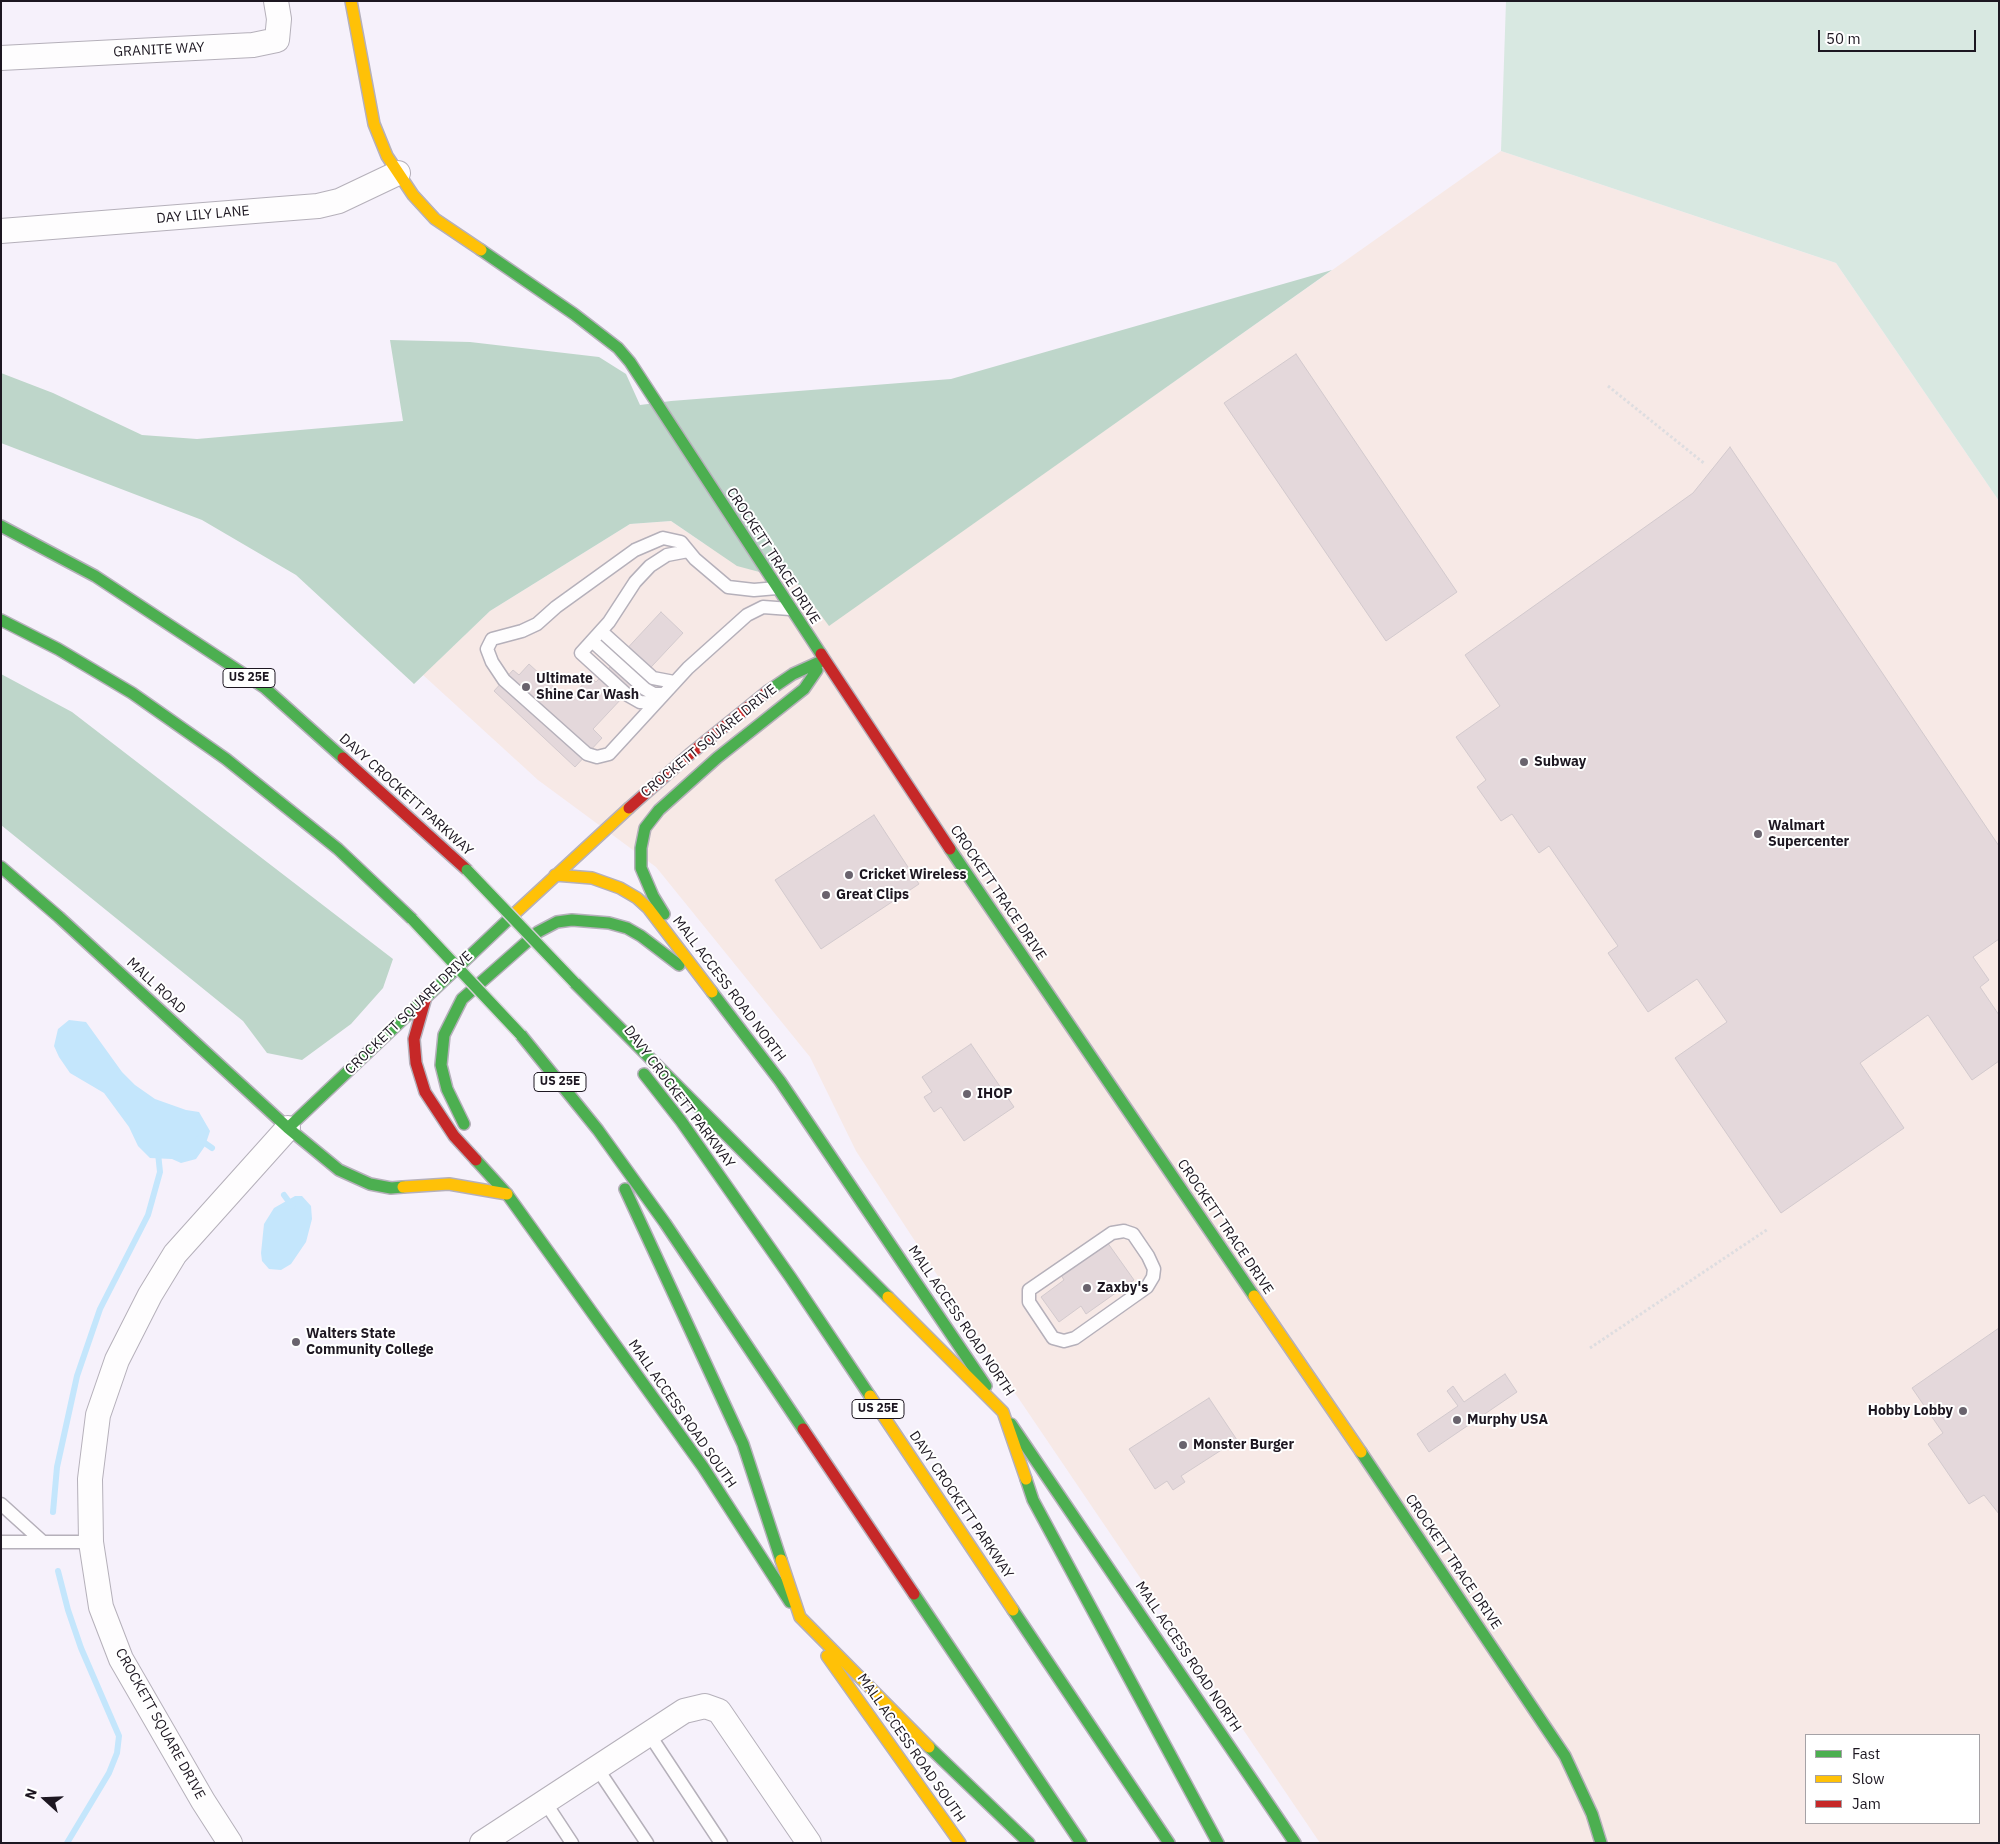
<!DOCTYPE html>
<style>
body{margin:0}
#map{position:relative;width:2000px;height:1844px;overflow:hidden;background:#f6f1fb;font-family:"IBM Plex Sans",sans-serif}
canvas{display:block}
.frame{position:absolute;inset:0;border:2px solid #1d1721;pointer-events:none}
.legend{position:absolute;left:1805px;top:1734px;width:175px;height:90px;box-sizing:border-box;background:#fff;border:1px solid #a5a2a6;margin:0;padding:6px 9px;list-style:none;font-size:15px;color:#1d1721}
.legend li{display:flex;align-items:center;gap:10px;height:25px}
.legend b{width:25px;border:1px solid #a5a2a6}
.north{position:absolute;left:20px;top:1774px;width:50px;height:50px;-webkit-text-stroke:4px #fff;paint-order:stroke;rotate:290deg;font-size:14px;font-weight:700;line-height:20px;text-align:center;color:#1d1721}
.north::after{content:'';display:block;margin:auto;width:18px;height:22px;background:#1d1721;clip-path:polygon(50% 0,100% 100%,50% 72%,0 100%)}
.scale{position:absolute;left:1818px;top:30px;width:158px;height:22px;box-sizing:border-box;border:2px solid #1d1721;border-top:0;padding-left:6px;font-size:15px;line-height:18px;white-space:nowrap;color:#1d1721;-webkit-text-stroke:4px #fff;paint-order:stroke}
</style>
<div id="map">
<canvas width="2000" height="1844"></canvas>
<div class="frame"></div>
<ul class="legend">
<li><b style="height:6px;background:#4caf50"></b>Fast</li>
<li><b style="height:6px;background:#ffc107"></b>Slow</li>
<li><b style="height:6px;background:#c62828"></b>Jam</li>
</ul>
<div class="north">N</div>
<div class="scale">50 m</div>
</div>
<script>
const c = document.querySelector('canvas').getContext('2d');
c.lineJoin = 'round';
function fillPath(path, color) { c.fillStyle = color; c.fill(path, 'evenodd'); }
const toPath = rows => new Path2D(rows.map(r => 'M' + r).join(''));
function stroke(path, color, width, dash) { c.strokeStyle = color; c.lineWidth = width; c.lineCap = dash ? 'butt' : 'round'; c.setLineDash(dash || []); c.stroke(path); }
function label(font, color, halo, rows, align = 'center') {
  c.font = font + ' "IBM Plex Sans",sans-serif'; c.lineWidth = 4; c.setLineDash([]); c.textBaseline = 'middle'; c.strokeStyle = halo; c.fillStyle = color; for (const [text, x, y, turn = 0] of rows) {
    c.save(); c.translate(x, y); c.rotate((+turn || 0) * Math.PI / 180); c.textAlign = isNaN(turn) ? turn : align; if (halo) c.strokeText(text, 0, 0); c.fillText(text, 0, 0); c.restore();
  }
}
fillPath(toPath([
 [1501,151,1836,263,1999,501,1999,1843,1320,1843,1000,1371,856,1151,810,1057,656,867,538,780,423,675,490,611,630,524,671,521,703,543,781,561,829,625],
 [1806,1735,1979,1735,1979,1823,1806,1823]
]), '#f7e9e6');
fillPath(toPath([
 [1506,1,1999,1,1999,501,1836,263,1501,151]
]), '#d8e8e1');
fillPath(toPath([
 [1332,270,829,626,781,561,767,574,737,566,671,521,630,524,490,611,414,684,296,575,202,520,1,443,1,373,53,393,142,435,197,439,403,421,390,340,470,342,599,357,626,374,640,405,671,401,951,379],
 [1,674,72,712,393,959,383,988,351,1024,302,1060,267,1053,243,1021,1,825]
]), '#bed6ca');
fillPath(toPath([
 [69,1020,86,1022,122,1072,135,1085,155,1099,186,1110,199,1112,210,1131,205,1146,196,1159,181,1163,172,1159,150,1158,138,1146,129,1127,104,1093,70,1073,59,1057,54,1046,58,1029],
 [295,1196,302,1196,311,1206,312,1219,306,1242,291,1264,281,1270,269,1269,262,1261,261,1253,264,1224,274,1208]
]), '#c4e6fc');
stroke(toPath([
 [199,1139,212,1148],
 [284,1195,292,1206],
 [53,1512,57,1467,77,1376,100,1309,148,1215,160,1172,158,1153],
 [58,1571,68,1610,81,1648,119,1736,117,1753,109,1773,67,1843]
]), '#c4e6fc', 6);
const building = toPath([
 [1296,354,1457,592,1386,641,1224,403,1296,354],
 [1730,447,1999,846,1999,939,1973,957,1989,980,1980,987,1999,1015,1999,1061,1972,1080,1928,1015,1860,1063,1904,1128,1781,1213,1675,1058,1727,1022,1697,979,1648,1012,1608,953,1618,946,1549,846,1539,853,1512,814,1501,821,1477,787,1486,780,1456,737,1500,706,1465,655,1693,493,1730,447],
 [661,612,683,633,593,729,602,738,575,767,494,691,513,670,519,675,529,664,568,700,590,677,596,682,661,612],
 [874,815,919,884,821,949,775,880,874,815],
 [971,1044,1014,1107,964,1141,941,1107,934,1112,924,1097,932,1092,922,1077,971,1044],
 [1107,1242,1134,1280,1086,1314,1081,1306,1059,1322,1041,1297,1064,1280,1061,1275,1107,1242],
 [1999,1328,1999,1514,1984,1495,1969,1504,1928,1444,1943,1433,1912,1388,1999,1328],
 [1505,1374,1517,1392,1429,1452,1417,1434,1458,1406,1447,1391,1453,1386,1464,1402,1505,1374],
 [1209,1398,1237,1440,1181,1476,1185,1482,1173,1490,1167,1481,1155,1489,1129,1449,1209,1398]
]);
fillPath(building, '#e4d8db');
stroke(building, '#d3cace', 1);
const lane = toPath([
 [777,588,754,590,728,587,695,559,681,542,663,538,635,550,556,607,537,624,522,631,492,639,487,649,492,662,504,680,587,754,597,757,609,754,688,668,747,615,763,607,790,609],
 [601,631,653,678,674,682],
 [592,641,645,689,654,694,664,694],
 [655,703,640,702,626,694,581,653,609,622,635,582,650,566,667,555,688,551],
 [1124,1231,1133,1234,1148,1256,1154,1269,1153,1277,1147,1287,1075,1338,1064,1341,1053,1338,1029,1302,1029,1290,1112,1233,1124,1231],
 [1,1504,43,1542],
 [1,1542,91,1542],
 [649,1734,721,1843],
 [597,1768,647,1843],
 [545,1802,572,1843]
]);
const street = toPath([
 [1,58,253,45,277,40,279,19,276,1],
 [1,231,318,206,339,201,398,173],
 [230,1843,203,1801,121,1659,101,1607,91,1542,90,1479,98,1415,117,1360,150,1295,175,1254,288,1128],
 [482,1843,684,1711,705,1706,719,1711,809,1843]
]);
const fast = toPath([
 [481,250,574,314,618,348,630,362,821,654],
 [1,526,95,576,265,688,343,758],
 [1,620,58,649,132,693,226,759,338,849,412,919],
 [768,691,793,674,824,660],
 [950,849,1254,1296],
 [1,867,59,917,288,1128,339,1170,370,1184,391,1188,403,1187],
 [664,914,653,896,641,868,641,848,645,828,659,810,717,758,804,689,817,670],
 [575,983,888,1297],
 [712,992,780,1081,986,1386],
 [521,1035,598,1130,665,1223,803,1429],
 [644,1074,681,1121,791,1278,870,1396],
 [464,1124,447,1089,441,1065,444,1035,462,999,538,932,557,922,572,920,609,923,627,928,641,936,679,965],
 [288,1128,512,916],
 [476,1160,507,1194,703,1467,790,1602],
 [625,1189,743,1444,781,1560],
 [1011,1424,1295,1843],
 [1361,1452,1565,1756,1592,1814,1601,1843],
 [1026,1479,1033,1500,1218,1843],
 [914,1594,1081,1843],
 [1013,1610,1169,1843],
 [929,1747,1029,1843]
]);
const slow = toPath([
 [351,1,374,124,387,156,413,195,435,219,481,250],
 [555,875,592,878,620,888,637,898,648,908,712,992],
 [512,916,629,808],
 [403,1187,449,1184,507,1194],
 [1254,1296,1361,1452],
 [888,1297,1003,1412,1026,1479],
 [870,1396,1013,1610],
 [781,1560,800,1617,929,1747],
 [827,1656,960,1843]
]);
const jam = toPath([
 [821,654,950,849],
 [343,758,467,870],
 [629,808,690,754,768,691],
 [426,997,414,1039,416,1063,425,1092,454,1136,476,1160],
 [803,1429,914,1594]
]);
stroke(lane, '#b5b0ba', 15);
stroke(street, '#b5b0ba', 26);
stroke(fast, '#b5b0ba', 14);
stroke(slow, '#b5b0ba', 14);
stroke(jam, '#b5b0ba', 14);
stroke(toPath([
 [1608,386,1705,464],
 [1590,1348,1768,1229]
]), '#dedde0', 3, [2.5, 2.5]);
stroke(lane, '#fefdfe', 12);
stroke(street, '#fefdfe', 24);
stroke(fast, '#4caf50', 11);
stroke(slow, '#ffc107', 11);
stroke(jam, '#c62828', 11);
const fastBridge = toPath([
 [467,870,575,983],
 [412,919,521,1035]
]);
stroke(fastBridge, '#d3d0d5', 14, []);
stroke(fastBridge, '#4caf50', 11);
for (const [x, y, r, color] of [
 [526,687,5,"#69636d"],
 [1524,762,5,"#69636d"],
 [1758,834,5,"#69636d"],
 [849,875,5,"#69636d"],
 [826,895,5,"#69636d"],
 [967,1094,5,"#69636d"],
 [1087,1288,5,"#69636d"],
 [296,1342,5,"#69636d"],
 [1963,1411,5,"#69636d"],
 [1457,1420,5,"#69636d"],
 [1183,1445,5,"#69636d"]
]) { const dot = new Path2D(); dot.arc(x, y, r, 0, 2 * Math.PI); c.fillStyle = color; c.fill(dot); stroke(dot, '#fff', 2); }
for (const [x, y, w] of [
 [249,678,52],
 [560,1082,52],
 [878,1409,52]
]) { const box = new Path2D(); box.roundRect(x - w / 2, y - 9.5, w, 19, 4); c.fillStyle = '#fff'; c.fill(box); stroke(box, '#1d1721', 1); }
label('bold 12px', '#1d1721', null, [
 ["US 25E",249,678],
 ["US 25E",560,1082],
 ["US 25E",878,1409]
]);
label('14px', '#1d1721', '#fff', [
 ["GRANITE WAY",159,50,-3],
 ["DAY LILY LANE",203,215,-5],
 ["CROCKETT TRACE DRIVE",773,556,57],
 ["CROCKETT SQUARE DRIVE",709,741,-39],
 ["DAVY CROCKETT PARKWAY",406,795,42],
 ["CROCKETT TRACE DRIVE",998,893,56],
 ["MALL ROAD",156,986,43],
 ["MALL ACCESS ROAD NORTH",729,989,53],
 ["CROCKETT SQUARE DRIVE",409,1013,-44],
 ["DAVY CROCKETT PARKWAY",679,1097,53],
 ["CROCKETT TRACE DRIVE",1225,1227,56],
 ["MALL ACCESS ROAD NORTH",961,1321,56],
 ["MALL ACCESS ROAD SOUTH",682,1414,55],
 ["DAVY CROCKETT PARKWAY",961,1505,56],
 ["CROCKETT TRACE DRIVE",1453,1562,56],
 ["MALL ACCESS ROAD NORTH",1188,1657,56],
 ["CROCKETT SQUARE DRIVE",160,1724,61],
 ["MALL ACCESS ROAD SOUTH",911,1748,55]
]);
label('bold 14px', '#1d1721', '#fff', [
 ["Ultimate",536,679],
 ["Shine Car Wash",536,695],
 ["Subway",1534,762],
 ["Walmart",1768,826],
 ["Supercenter",1768,842],
 ["Cricket Wireless",859,875],
 ["Great Clips",836,895],
 ["IHOP",977,1094],
 ["Zaxby's",1097,1288],
 ["Walters State",306,1334],
 ["Community College",306,1350],
 ["Hobby Lobby",1953,1411,"right"],
 ["Murphy USA",1467,1420],
 ["Monster Burger",1193,1445]
], 'left');
</script>
